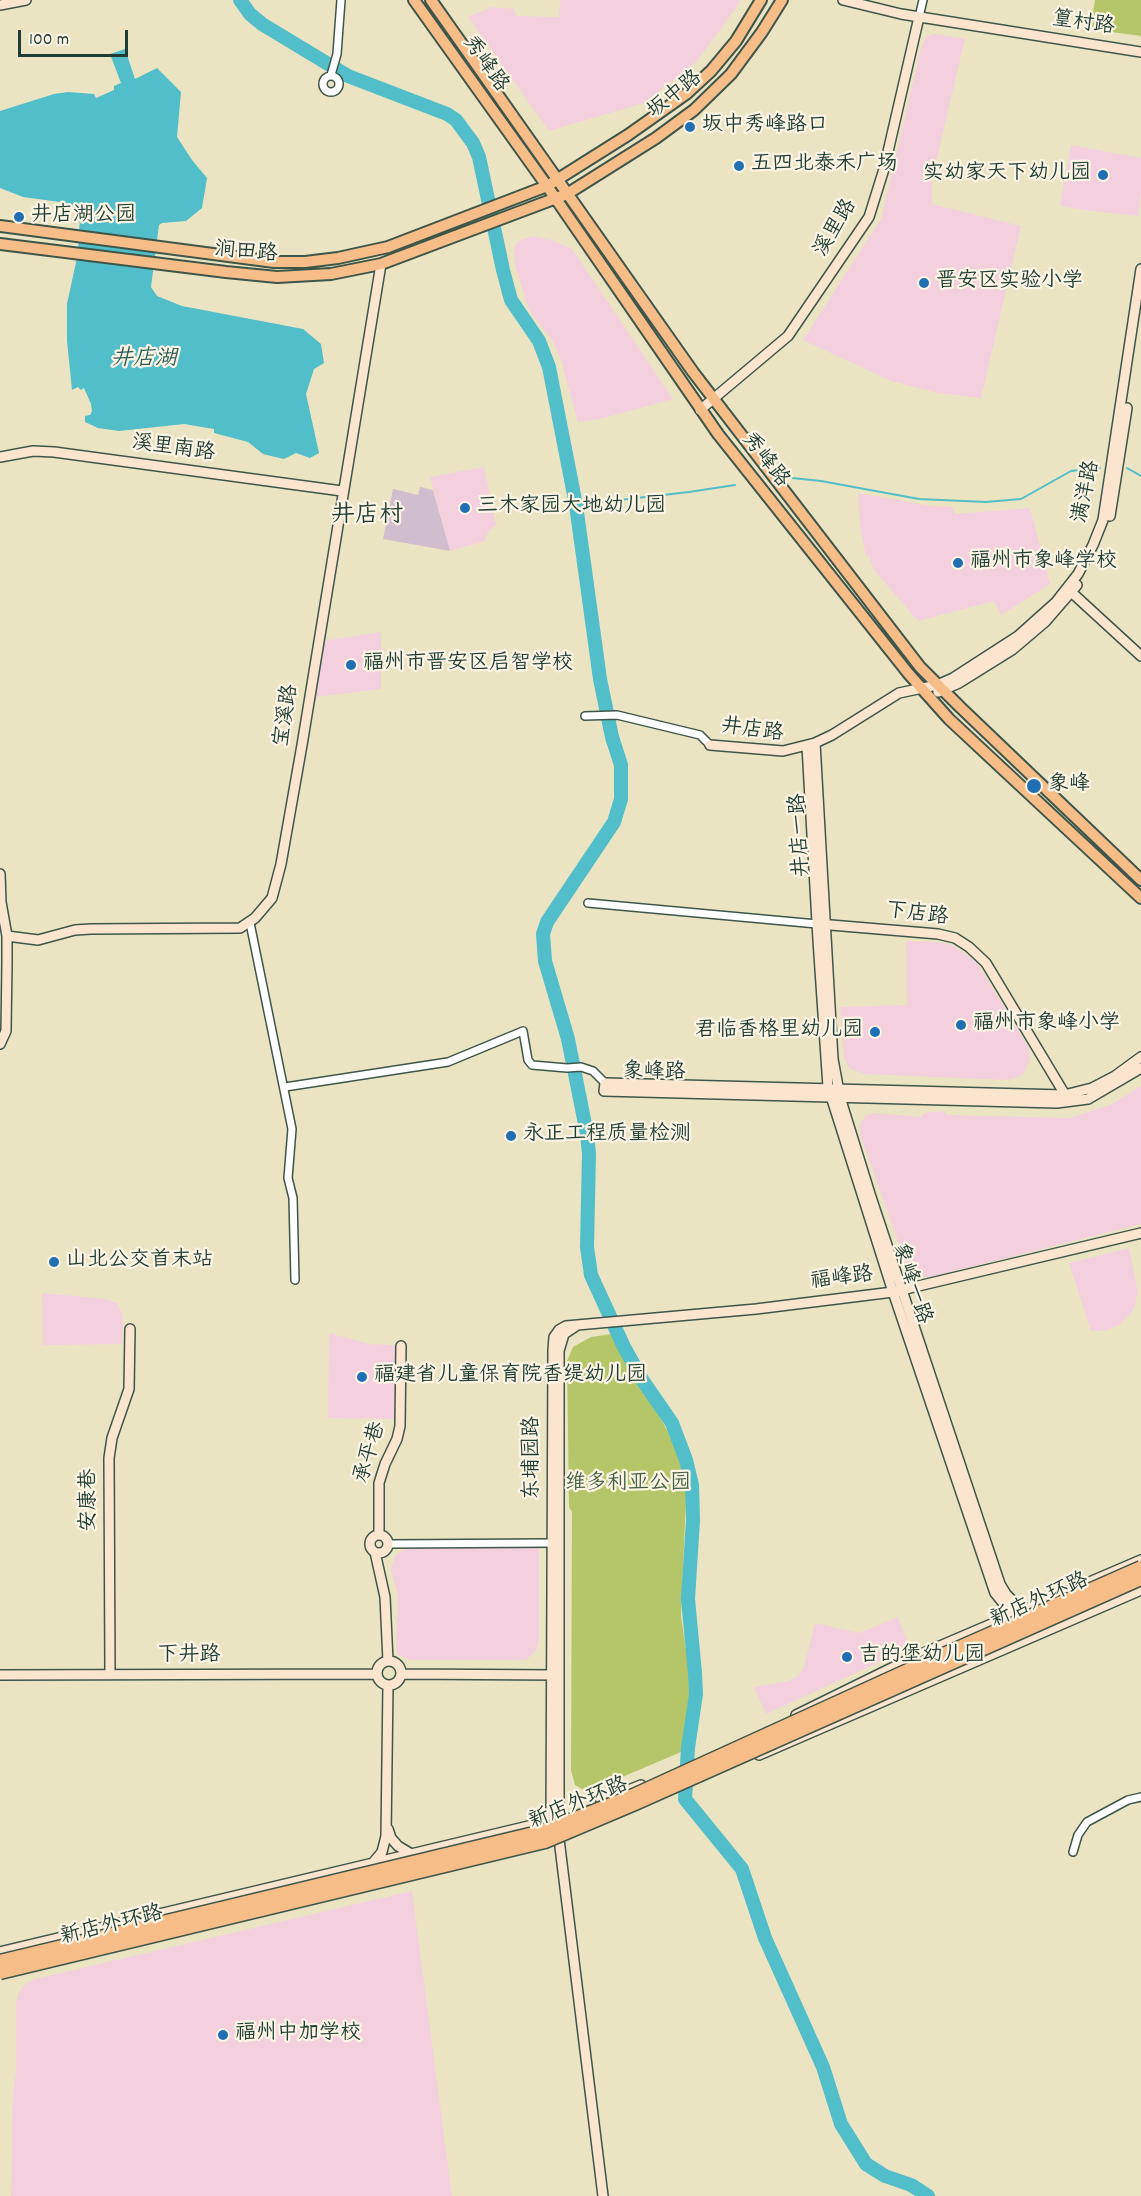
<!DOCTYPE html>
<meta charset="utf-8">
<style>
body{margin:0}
#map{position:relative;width:1141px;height:2196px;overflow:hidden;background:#ebe4c3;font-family:Dekko,sans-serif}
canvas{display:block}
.scale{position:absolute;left:18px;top:30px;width:110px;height:27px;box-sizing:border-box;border:3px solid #1f3d34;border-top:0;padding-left:8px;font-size:18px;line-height:21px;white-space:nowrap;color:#1f3d34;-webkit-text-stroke:4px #fcf5e5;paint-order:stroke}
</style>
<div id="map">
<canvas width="1141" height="2196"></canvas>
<div class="scale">100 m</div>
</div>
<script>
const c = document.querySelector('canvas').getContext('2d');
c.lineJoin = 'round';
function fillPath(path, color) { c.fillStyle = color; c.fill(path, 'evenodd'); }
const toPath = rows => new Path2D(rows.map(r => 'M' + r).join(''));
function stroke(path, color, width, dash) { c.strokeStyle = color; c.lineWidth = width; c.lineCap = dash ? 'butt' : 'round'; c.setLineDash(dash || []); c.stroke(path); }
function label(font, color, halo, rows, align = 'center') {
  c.font = font + ' Dekko,"LXGW WenKai TC",sans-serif'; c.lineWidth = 4.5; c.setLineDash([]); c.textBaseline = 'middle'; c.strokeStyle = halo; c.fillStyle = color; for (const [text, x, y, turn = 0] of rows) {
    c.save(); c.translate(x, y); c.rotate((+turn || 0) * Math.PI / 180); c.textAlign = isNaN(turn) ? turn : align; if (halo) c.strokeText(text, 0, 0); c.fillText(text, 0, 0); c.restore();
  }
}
fillPath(toPath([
 [560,0,740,0,736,8,696,62,644,103,549,131,468,17,492,7,514,9,517,16,559,17],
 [934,34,965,39,932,179,932,204,1021,226,981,398,938,393,891,381,803,340,881,219,921,48,926,37],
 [1071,145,1141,158,1141,191,1138,216,1091,211,1060,206],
 [533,236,554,241,572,249,673,399,600,419,578,422,561,360,553,342,529,310,516,268,514,254,516,244,521,240],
 [484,467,496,525,488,532,485,541,450,551,430,477],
 [858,493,932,506,952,507,955,514,1030,508,1050,584,1001,615,994,601,918,621,873,569,869,555,866,556,860,527],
 [381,632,381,689,316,697,323,641],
 [906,941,936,942,953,945,977,963,1029,1048,1030,1061,1023,1074,1013,1079,1005,1080,865,1074,850,1069,844,1058,840,1007,907,1005],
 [1141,1086,1141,1224,931,1277,919,1276,907,1267,860,1134,859,1126,865,1116,873,1113,921,1117,924,1113,945,1111,946,1115,1070,1118,1112,1104],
 [1129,1248,1138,1291,1135,1306,1131,1313,1119,1325,1104,1331,1091,1331,1069,1263],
 [42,1293,104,1299,117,1303,123,1316,122,1344,43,1345],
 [329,1333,369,1344,395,1345,395,1408,394,1419,328,1418],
 [411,1547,539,1547,539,1639,536,1651,527,1659,522,1660,412,1660,398,1655,396,1648,398,1596,391,1569,395,1556,400,1552],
 [898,1617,910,1648,766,1714,754,1687,789,1681,798,1676,804,1667,815,1623,859,1633],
 [412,1891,452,2196,11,2196,13,2091,16,2073,16,2003,19,1992,26,1984,35,1979]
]), '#f4cfde');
fillPath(toPath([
 [420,487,433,490,450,551,383,539,393,489,418,495]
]), '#d0bdce');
fillPath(toPath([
 [1095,0,1141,0,1141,36,1090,29],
 [611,1334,667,1430,687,1475,681,1616,690,1676,690,1693,681,1752,587,1792,575,1785,571,1770,572,1512,569,1507,567,1361,573,1347,591,1337]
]), '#b5c669');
fillPath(toPath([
 [125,49,135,79,157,68,181,92,177,137,192,160,207,178,202,208,186,221,162,223,159,225,151,287,157,296,182,306,303,329,321,344,324,363,314,369,306,394,319,453,310,458,296,453,284,459,271,456,263,454,248,442,214,433,214,429,184,424,119,431,98,428,85,422,85,416,90,415,92,411,91,404,84,388,81,390,78,387,72,390,67,341,67,304,78,253,80,215,76,208,67,203,23,197,0,188,0,111,54,94,68,92,94,94,96,98,114,90,114,86,121,83,110,54]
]), '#51bec9');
stroke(toPath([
 [1127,468,1141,476],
 [792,478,821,481,919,499,986,502,1021,499,1071,471,1100,468],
 [576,505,689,492,735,485]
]), '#51bec9', 2);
stroke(toPath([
 [240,0,250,14,262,24,348,76,447,114,456,120,473,143,479,157,503,270,511,300,539,341,549,367,576,505,600,679,612,737,621,765,621,799,614,822,547,922,543,934,545,961,568,1039,587,1134,589,1154,587,1247,591,1275,624,1347,643,1381,672,1423,686,1460,692,1485,693,1520,688,1599,695,1673,696,1694,688,1748,685,1799,742,1869,765,1938,823,2067,841,2124,866,2164,885,2176,911,2185,928,2196]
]), '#51bec9', 14);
const street = toPath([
 [919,17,923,0],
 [331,75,337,54,341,0],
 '323 84a8 8 0 1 1 16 0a8 8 0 1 1-16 0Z',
 [585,716,617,715,700,735,710,745],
 [588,903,817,924],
 [250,923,292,1129,288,1178,293,1198,295,1280],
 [285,1087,448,1062,523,1031,528,1060,532,1065,567,1068,581,1067,593,1071,605,1083],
 [388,1544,552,1543],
 [1073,1852,1078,1835,1087,1822,1128,1800,1141,1797]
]);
const secondary = toPath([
 [843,0,901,14,1141,52],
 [0,5,26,0],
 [700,410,788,336,869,217,884,169,919,17],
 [0,457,33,451,54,452,342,491],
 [1110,516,1127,408],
 [1069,590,1141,656],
 [938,692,959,683,1012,650,1045,622,1077,585],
 [815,743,833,1059,840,1097,871,1197,1000,1584,1006,1594,1026,1615],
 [710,745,783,751,815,743,832,735,899,693,937,685,953,678,1018,636,1056,602,1078,574,1093,545,1103,520,1141,269],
 [807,746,818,940,828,1087,893,1292,995,1593,1016,1619],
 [0,874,1,902,7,936,7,963,6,1031,0,1044],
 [819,924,938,934,955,938,969,947,986,963,1067,1098],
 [7,936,38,940,75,930,91,929,240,928,255,918,272,898,281,864,302,745,381,264],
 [1141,1057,1115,1076,1092,1088,1064,1095,605,1083,604,1091,1057,1103,1088,1099,1141,1068],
 [576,1326,564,1334,559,1351,559,1839,603,2196],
 [379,1535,379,1483,385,1464,397,1439,400,1426,401,1346],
 '370 1544a9 9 0 1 1 18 0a9 9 0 1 1-18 0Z',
 [375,1552,385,1597,388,1661],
 '377 1673a12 12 0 1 1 24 0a12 12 0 1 1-24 0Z',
 [110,1674,109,1458,112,1438,129,1389,130,1329],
 [401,1674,557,1675],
 [0,1675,377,1674],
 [796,1715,912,1658,1141,1560],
 [759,1755,1141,1590],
 [601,1801,641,1785],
 [551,1822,553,1350,554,1337,559,1330,566,1326,756,1309,893,1292,1141,1233],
 [388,1829,391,1838,398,1846,413,1855],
 [372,1864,382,1852,386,1836,388,1685],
 [0,1952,558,1819]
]);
const primary = toPath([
 [414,0,547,186,718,434,908,673,949,719,1141,898],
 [431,0,693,372,920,667,960,707,1141,880],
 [0,226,274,262,305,262,338,258,388,247,547,186,628,135,686,94,711,71,736,41,761,0],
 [0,244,226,272,277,277,331,274,381,264,567,194,656,138,694,110,731,74,762,32,782,0]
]);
stroke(street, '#3e5649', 10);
stroke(secondary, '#3e5649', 12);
stroke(primary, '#3e5649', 14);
stroke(street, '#fff', 7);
stroke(secondary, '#fce5cf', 9);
stroke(primary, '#f7bd88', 10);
const highwayBridge = toPath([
 [0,1961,542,1831,631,1796,923,1663,1141,1567],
 [0,1973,545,1842,635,1804,1141,1579]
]);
stroke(highwayBridge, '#3e5649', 15, []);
stroke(highwayBridge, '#f7bd88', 12);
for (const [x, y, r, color] of [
 [690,127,6,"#1f6fb2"],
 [739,166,6,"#1f6fb2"],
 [1103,175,6,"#1f6fb2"],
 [19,217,6,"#1f6fb2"],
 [924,283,6,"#1f6fb2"],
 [465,508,6,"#1f6fb2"],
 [958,563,6,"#1f6fb2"],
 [351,665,6,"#1f6fb2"],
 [1034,786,8,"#1f6fb2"],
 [961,1025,6,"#1f6fb2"],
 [875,1032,6,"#1f6fb2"],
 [511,1136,6,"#1f6fb2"],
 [54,1262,6,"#1f6fb2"],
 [362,1377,6,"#1f6fb2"],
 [847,1657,6,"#1f6fb2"],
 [223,2035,6,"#1f6fb2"]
]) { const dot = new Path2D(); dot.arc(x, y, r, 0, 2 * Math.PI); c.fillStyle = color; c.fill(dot); stroke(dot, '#fcf5e5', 2); }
label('21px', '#1f3d34', '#fcf5e5', [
 ["篁村路",1083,25,8],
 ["秀峰路",484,65,55],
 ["坂中路",676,96,-39],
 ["溪里路",837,229,-59],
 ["涧田路",246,254,5],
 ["溪里南路",173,450,8],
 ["秀峰路",764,461,52],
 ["满洋路",1088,492,-78],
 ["宝溪路",288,716,-81],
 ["井店路",752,732,8],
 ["井店一路",802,835,-93],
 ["下店路",917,916,7],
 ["象峰路",654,1074,1],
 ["福峰路",842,1280,-7],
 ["象峰一路",910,1284,72],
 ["承平巷",372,1453,-74],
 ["东埔园路",534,1458,-90],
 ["安康巷",91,1500,-90],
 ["新店外环路",1040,1602,-24],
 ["下井路",189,1657],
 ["新店外环路",579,1805,-22],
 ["新店外环路",112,1927,-14]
]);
label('21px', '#1f3d34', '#fcf5e5', [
 ["坂中秀峰路口",702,127],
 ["五四北泰禾广场",751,166],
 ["实幼家天下幼儿园",1091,175,"right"],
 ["井店湖公园",31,217],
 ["晋安区实验小学",936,283],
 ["三木家园大地幼儿园",477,508],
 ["福州市象峰学校",970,563],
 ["福州市晋安区启智学校",363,665],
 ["象峰",1048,786],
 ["福州市象峰小学",973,1025],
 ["君临香格里幼儿园",863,1032,"right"],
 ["永正工程质量检测",523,1136],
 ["山北公交首末站",66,1262],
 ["福建省儿童保育院香缇幼儿园",374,1377],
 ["吉的堡幼儿园",859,1657],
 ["福州中加学校",235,2035]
], 'left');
label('21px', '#445f41', '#fcf5e5', [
 ["维多利亚公园",628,1485]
]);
label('italic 22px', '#2c5d59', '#fcf5e5', [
 ["井店湖",144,361]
]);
label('24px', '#1f3d34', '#fcf5e5', [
 ["井店村",367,518]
]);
</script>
